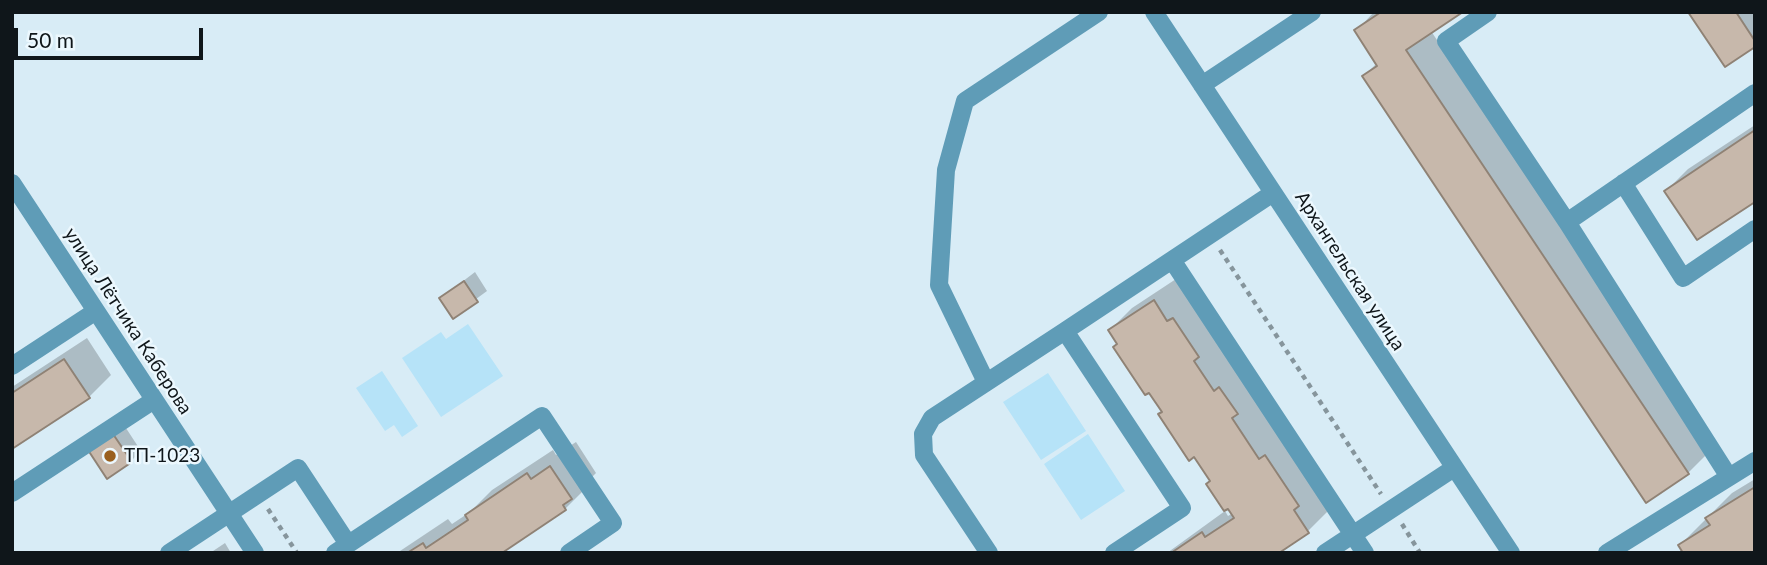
<!DOCTYPE html>
<meta charset="utf-8">
<style>
body{margin:0}
#map{position:relative;width:1767px;height:565px;overflow:hidden;background:#d8ecf6;font-family:Lato,sans-serif}
canvas{display:block}
.frame{position:absolute;inset:0;border:14px solid #0f161a;pointer-events:none}
.scale{position:absolute;left:14px;top:28px;width:189px;height:32px;box-sizing:border-box;border:4px solid #0f161a;border-top:0;padding-left:9px;font-size:21px;line-height:24px;white-space:nowrap;color:#0f161a;-webkit-text-stroke:5px #ecf8fe;paint-order:stroke}
</style>
<div id="map">
<canvas width="1767" height="565"></canvas>
<div class="frame"></div>
<div class="scale">50 m</div>
</div>
<script>
const c = document.querySelector('canvas').getContext('2d');
c.lineJoin = 'round';
function fillPath(path, color) { c.fillStyle = color; c.fill(path, 'evenodd'); }
const toPath = rows => new Path2D(rows.map(r => 'M' + r).join(''));
function stroke(path, color, width, dash) { c.strokeStyle = color; c.lineWidth = width; c.lineCap = dash ? 'butt' : 'round'; c.setLineDash(dash || []); c.stroke(path); }
function label(font, color, halo, rows, align = 'center') {
  c.font = font + ' Lato,sans-serif'; c.lineWidth = 5; c.setLineDash([]); c.textBaseline = 'middle'; c.strokeStyle = halo; c.fillStyle = color; for (const [text, x, y, turn = 0] of rows) {
    c.save(); c.translate(x, y); c.rotate((+turn || 0) * Math.PI / 180); c.textAlign = isNaN(turn) ? turn : align; if (halo) c.strokeText(text, 0, 0); c.fillText(text, 0, 0); c.restore();
  }
}
fillPath(toPath([
 [468,324,503,376,441,417,402,358,441,332,446,339],
 [382,371,418,426,402,437,394,425,385,431,356,388],
 [1048,373,1086,431,1041,460,1003,402],
 [1088,434,1125,491,1081,520,1044,464]
]), '#b6e3f8');
fillPath(toPath([
 [1374,12,1459,12,1431,31,1710,451,1688,473,1364,76,1377,63,1356,31],
 [1690,12,1755,12,1755,45],
 [1755,125,1755,199,1666,191,1688,169],
 [475,272,487,291,453,316,441,298],
 [1176,279,1330,509,1308,531,1276,553,1167,553,1225,511,1228,516,1233,513,1110,330,1132,308],
 [87,338,111,375,89,397,12,447,12,387],
 [124,425,141,451,131,461,90,451],
 [576,442,596,473,588,481,590,484,565,509,499,553,397,553,448,519,452,524,470,512,492,490,553,450,556,455],
 [1755,479,1755,553,1680,545,1732,493],
 [225,543,231,553,210,553]
]), '#0003');
const building = toPath([
 [1381,12,1463,12,1406,50,1689,474,1646,503,1362,76,1377,66,1354,30,1381,12],
 [1688,12,1736,12,1755,41,1755,47,1725,67,1688,12],
 [1755,130,1755,202,1697,240,1664,191,1755,130],
 [464,281,478,302,453,319,439,298,464,281],
 [1154,300,1167,321,1173,318,1199,357,1194,361,1214,391,1219,387,1238,414,1232,418,1259,459,1265,455,1299,506,1294,510,1309,533,1279,553,1171,553,1202,532,1205,537,1234,518,1228,509,1224,511,1206,484,1210,481,1194,457,1189,461,1158,414,1162,412,1149,393,1145,395,1113,347,1117,344,1108,330,1154,300],
 [64,359,90,398,12,449,12,393,64,359],
 [113,434,132,462,107,479,88,450,113,434],
 [550,466,572,499,563,505,566,510,502,553,407,553,423,543,426,548,468,520,465,515,527,473,531,479,550,466],
 [1755,487,1755,553,1683,553,1678,545,1710,525,1705,518,1755,487]
]);
fillPath(building, '#c7b8ab');
stroke(building, '#8f8275', 2);
stroke(toPath([
 [1220,250,1381,494],
 [268,509,297,553],
 [1402,524,1420,553]
]), '#86959c', 4.5, [5, 5]);
stroke(toPath([
 [1154,12,1511,553],
 [1488,12,1446,41,1567,222],
 [1202,85,1312,12],
 [12,183,255,553],
 [1623,183,1683,278,1755,229],
 [1172,260,1365,553],
 [1065,331,1273,193],
 [12,366,96,311],
 [986,382,939,285,946,170,965,101,1099,12],
 [1729,477,1567,222,1755,93],
 [12,493,154,400],
 [169,553,298,468,348,544],
 [335,553,542,416,613,523,569,553],
 [989,553,924,455,923,434,932,418,1065,331,1182,508,1114,553],
 [1325,553,1454,468],
 [1607,553,1755,461]
]), '#5f9cb7', 18);
for (const [x, y, r, color] of [
 [110,456,7,"#9a601f"]
]) { const dot = new Path2D(); dot.arc(x, y, r, 0, 2 * Math.PI); c.fillStyle = color; c.fill(dot); stroke(dot, '#ecf8fe', 2.5); }
label('19px', '#0f161a', '#ecf8fe', [
 ["Архангельская улица",1350,271,57],
 ["улица Лётчика Каберова",128,321,57]
]);
label('19px', '#0f161a', '#ecf8fe', [
 ["ТП-1023",124,456]
], 'left');
</script>
